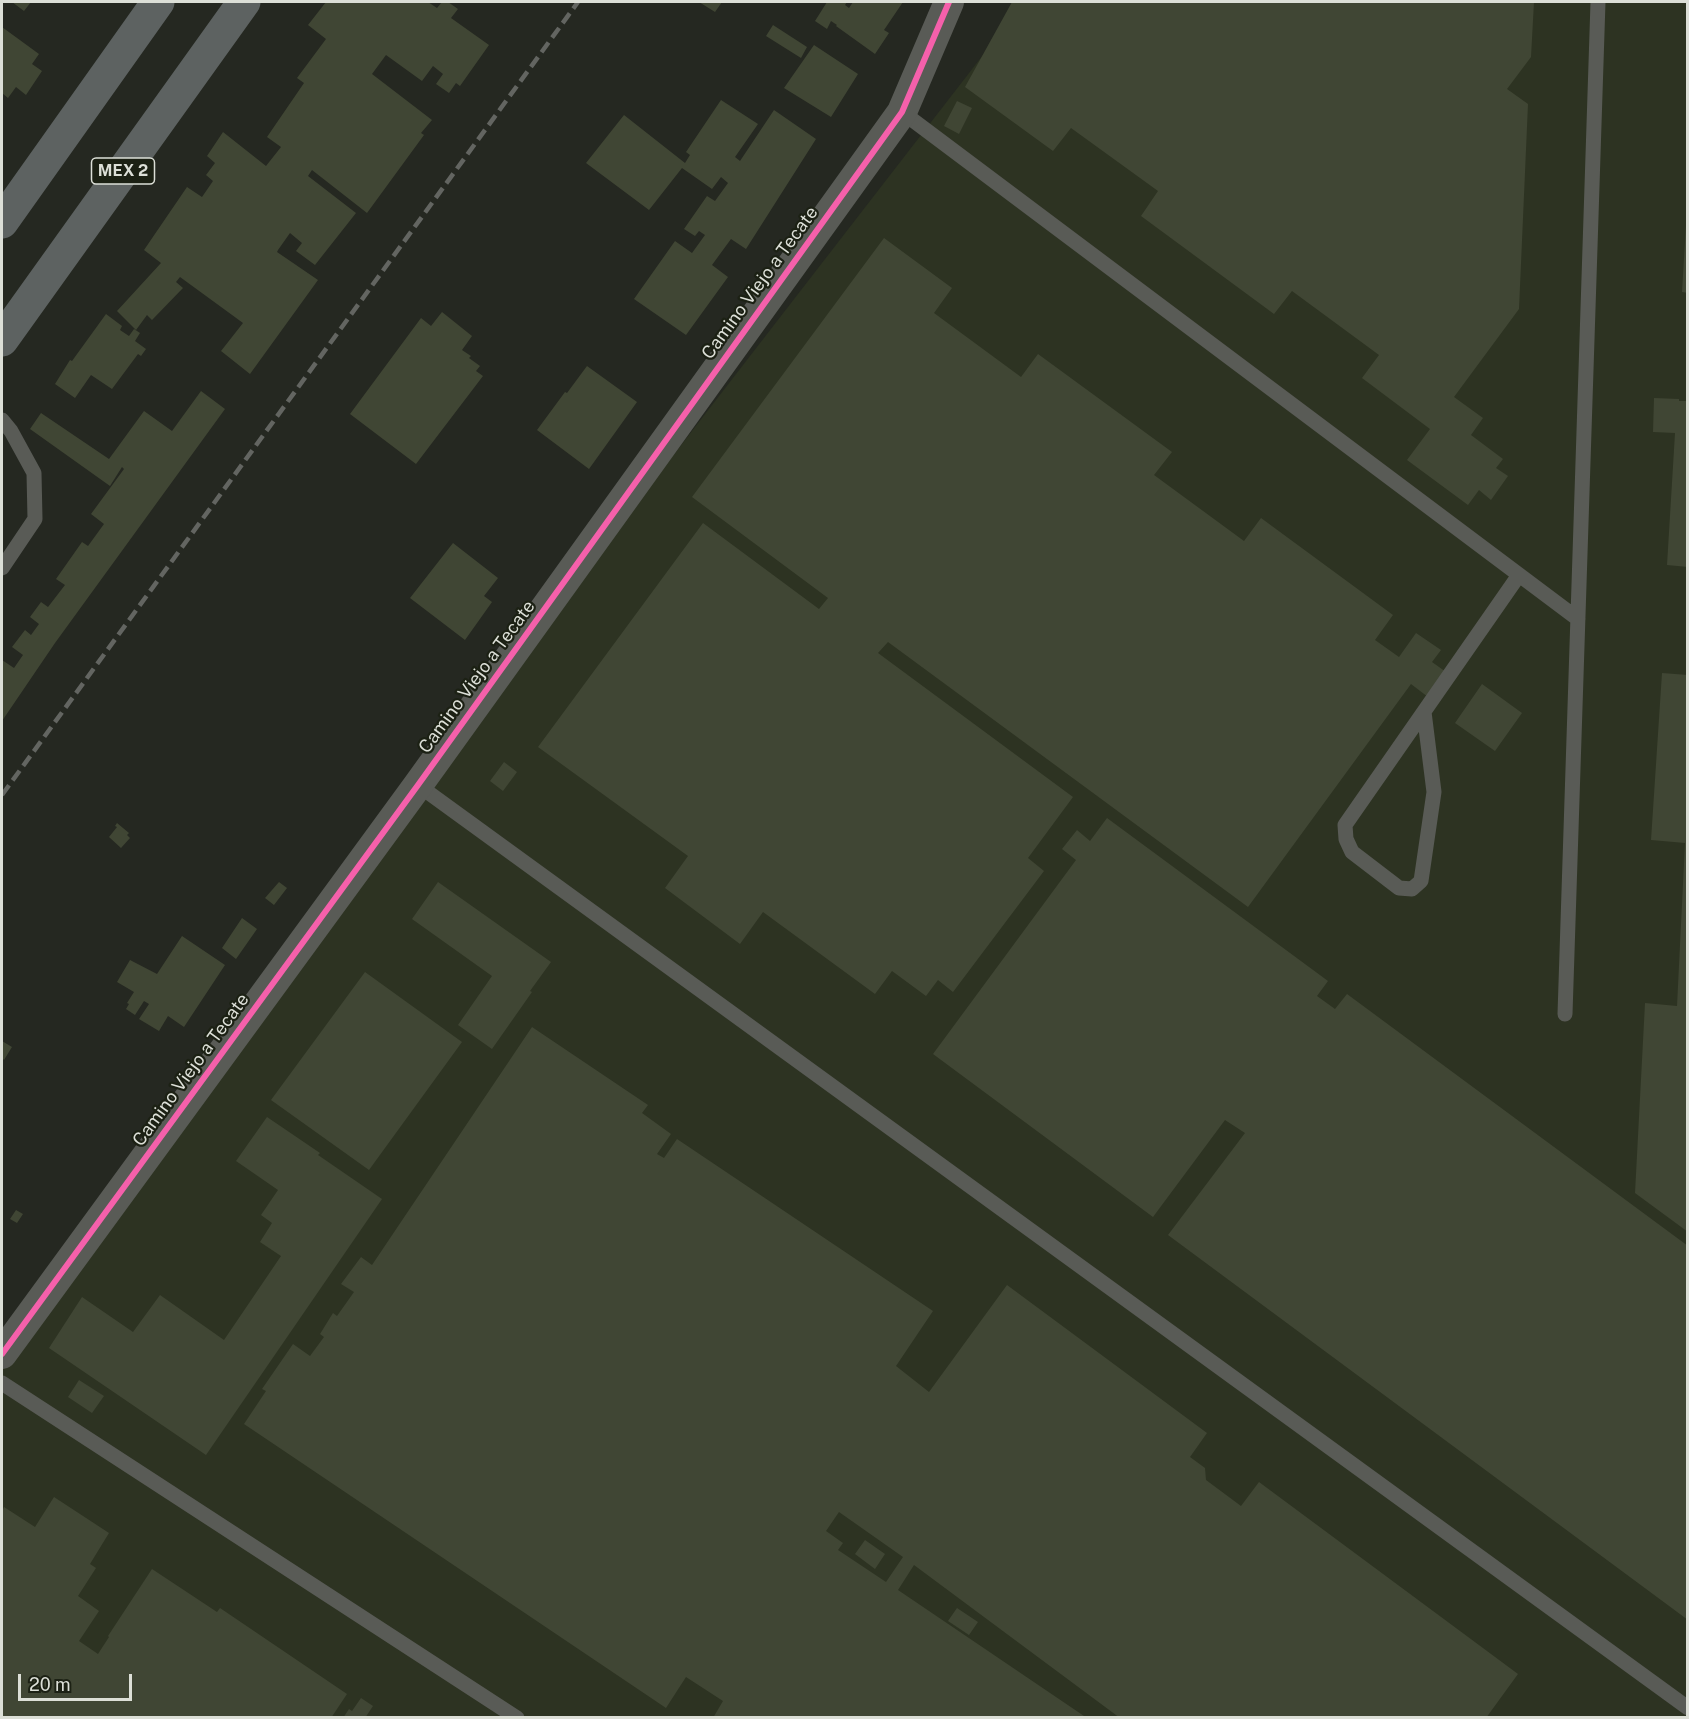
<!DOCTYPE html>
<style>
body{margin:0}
#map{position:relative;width:1689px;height:1719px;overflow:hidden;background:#252821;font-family:"Public Sans",sans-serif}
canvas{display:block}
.frame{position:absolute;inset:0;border:3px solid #dcdfd7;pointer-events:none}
.scale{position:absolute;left:18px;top:1674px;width:114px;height:27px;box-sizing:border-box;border:3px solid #dcdfd7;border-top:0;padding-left:8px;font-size:18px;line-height:21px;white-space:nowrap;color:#dcdfd7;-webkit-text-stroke:4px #1c2114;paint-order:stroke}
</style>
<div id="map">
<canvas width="1689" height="1719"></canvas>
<div class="frame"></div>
<div class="scale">20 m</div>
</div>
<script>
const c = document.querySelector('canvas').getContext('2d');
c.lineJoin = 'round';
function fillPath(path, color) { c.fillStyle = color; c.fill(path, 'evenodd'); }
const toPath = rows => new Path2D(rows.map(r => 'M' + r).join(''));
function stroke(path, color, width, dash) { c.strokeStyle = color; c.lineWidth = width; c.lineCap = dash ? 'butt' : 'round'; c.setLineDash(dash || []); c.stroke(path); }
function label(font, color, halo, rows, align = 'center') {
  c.font = font + ' "Public Sans",sans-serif'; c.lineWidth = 4.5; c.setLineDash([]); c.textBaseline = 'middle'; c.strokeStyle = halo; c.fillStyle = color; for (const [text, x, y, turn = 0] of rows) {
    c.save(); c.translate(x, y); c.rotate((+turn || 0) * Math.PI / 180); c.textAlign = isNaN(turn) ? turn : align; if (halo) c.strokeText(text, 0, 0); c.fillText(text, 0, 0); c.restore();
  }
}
fillPath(toPath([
 [1024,2,1687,2,1687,1717,2,1718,2,1368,418,785]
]), '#2d3322');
fillPath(toPath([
 [12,2,31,2,24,11],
 [326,2,428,2,437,8,442,2,448,2,458,9,451,18,489,45,460,86,456,83,449,93,436,84,443,74,433,66,422,81,386,55,372,74,432,120,421,133,424,135,367,213,312,170,308,176,356,213,315,265,296,251,302,243,290,233,278,250,277,252,318,280,250,374,221,351,243,323,180,277,176,282,183,288,152,320,147,315,136,330,117,311,161,263,144,250,187,187,202,197,213,181,206,175,215,163,207,156,223,132,266,166,281,147,267,137,304,83,297,78,326,39,308,25],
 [699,2,722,2,715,12],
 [827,2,847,2,845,5,849,8,853,2,903,2,884,30,889,33,875,54,836,26,837,25,831,21,827,29,815,21],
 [1012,2,1534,2,1531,57,1507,89,1528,104,1519,309,1454,397,1483,418,1471,435,1503,459,1496,468,1508,476,1491,500,1479,490,1468,505,1407,460,1430,429,1362,378,1379,355,1292,291,1274,314,1141,216,1158,191,1071,128,1053,151,965,87],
 [773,25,807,47,801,58,766,36],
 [2,27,39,54,32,64,42,71,26,95,16,87,8,98,2,93],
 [814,45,858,74,831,117,784,88],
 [721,100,758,124,735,157,740,161,774,110,816,139,746,249,731,239,712,265,728,277,686,335,634,299,675,241,692,253,705,235,699,231,695,236,684,229,707,196,715,201,728,183,721,177,712,189,682,168,649,210,586,163,624,115,685,163,690,155,686,152],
 [957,101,972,108,959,134,944,126],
 [1686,225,1688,225,1688,293,1682,292],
 [884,238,952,288,934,313,1021,377,1038,354,1172,452,1154,475,1244,541,1261,518,1393,615,1375,640,1399,657,1416,633,1441,650,1432,662,1446,672,1428,697,1411,684,1248,907,888,642,878,653,1073,797,1028,858,1044,871,953,992,938,980,926,996,892,971,875,994,763,912,740,944,665,888,688,856,538,747,703,523,819,609,828,598,692,497],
 [442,312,472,336,462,350,471,356,469,358,480,366,476,371,483,376,416,464,350,414,421,318,431,326],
 [106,314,122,326,120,330,129,336,134,329,140,333,135,341,146,349,141,356,138,354,112,389,91,375,75,398,55,384,70,360,72,361],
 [587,366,637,402,589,469,537,430,565,392,567,393],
 [201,391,225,409,55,643,2,721,2,660,14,668,23,655,12,647,25,630,31,635,39,624,30,617,41,602,48,607,65,585,56,579,82,542,88,546,104,524,91,514,124,469,122,467,110,486,30,429,41,413,109,459,144,411,172,431],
 [1654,398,1679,399,1679,401,1688,401,1688,567,1667,565,1675,433,1653,432],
 [453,543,498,578,484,596,492,602,465,640,410,598],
 [1662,673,1688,675,1688,1232,1635,1193,1645,1003,1677,1006,1685,843,1651,840],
 [1482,684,1522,713,1495,751,1455,723],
 [504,762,517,772,503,791,490,781],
 [1107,818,1328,981,1317,996,1335,1009,1347,994,1688,1246,1688,1620,1168,1235,1245,1133,1225,1120,1153,1217,933,1054,1076,860,1062,849,1077,830,1090,841],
 [117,823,129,833,127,835,130,838,121,848,109,837,117,827,115,826],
 [279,882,287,888,274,905,265,898],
 [438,882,551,962,530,991,532,992,492,1049,458,1025,492,976,412,919],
 [242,918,257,929,236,959,222,948],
 [182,936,225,965,184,1027,168,1016,159,1031,139,1019,149,1004,144,1001,135,1015,126,1009,129,1004,127,1003,134,992,117,982,130,960,157,974],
 [365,972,462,1042,369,1170,271,1100],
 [532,1027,648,1105,642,1113,671,1134,657,1154,664,1158,677,1139,933,1311,896,1366,929,1392,1007,1285,1207,1433,1190,1457,1205,1468,1206,1480,1241,1506,1259,1482,1518,1674,1486,1718,1120,1718,914,1565,898,1590,1087,1718,713,1718,723,1701,686,1677,666,1708,244,1424,266,1391,262,1389,293,1344,310,1356,324,1337,320,1334,333,1313,337,1316,354,1292,341,1284,361,1257,372,1265],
 [839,1512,903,1557,886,1582,838,1550,843,1543,826,1531],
 [2,1041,12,1047,4,1060,2,1058],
 [267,1117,320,1153,318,1155,382,1199,206,1455,49,1348,82,1297,133,1332,160,1295,224,1340,281,1256,260,1242,272,1223,261,1215,278,1190,236,1161],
 [16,1210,23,1214,17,1223,10,1219],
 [79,1380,104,1396,92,1413,68,1397],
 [54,1497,109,1533,90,1564,96,1568,78,1596,99,1611,79,1641,98,1654,109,1637,108,1636,152,1569,217,1612,220,1608,347,1694,331,1718,2,1718,2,1511,4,1507,35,1527],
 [865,1540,885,1554,875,1569,855,1554],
 [957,1608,978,1622,969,1635,948,1621],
 [361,1698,373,1706,365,1718,343,1718,349,1709,352,1711]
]), '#404634');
stroke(toPath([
 [902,112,1578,619],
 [2,420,11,431,34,473,35,519,2,568],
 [1424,712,1434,792,1421,881,1412,889,1399,888,1352,852,1346,839,1345,825,1519,575],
 [418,785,1688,1708],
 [1565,1014,1598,2],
 [2,1383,517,1718]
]), '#595b56', 15);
stroke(toPath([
 [2,1354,418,785,902,112,949,2]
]), '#595b56', 30);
stroke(toPath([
 [2,222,158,2],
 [2,340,244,2]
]), '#5d6261', 33);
stroke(toPath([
 [2,795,578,2]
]), '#636561', 4.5, [12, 6]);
stroke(toPath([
 [2,1354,418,785,902,112,949,2]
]), '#f560ab', 6);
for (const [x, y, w] of [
 [123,171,63]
]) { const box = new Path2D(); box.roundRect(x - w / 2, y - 13, w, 26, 4.5); c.fillStyle = '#1c2114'; c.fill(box); stroke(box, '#dcdfd7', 1.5); }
label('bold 16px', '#dcdfd7', null, [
 ["MEX 2",123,171]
]);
label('18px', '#dcdfd7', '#1c2114', [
 ["Camino Viejo a Tecate",760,283,-54],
 ["Camino Viejo a Tecate",477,677,-54],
 ["Camino Viejo a Tecate",191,1070,-54]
]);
</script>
